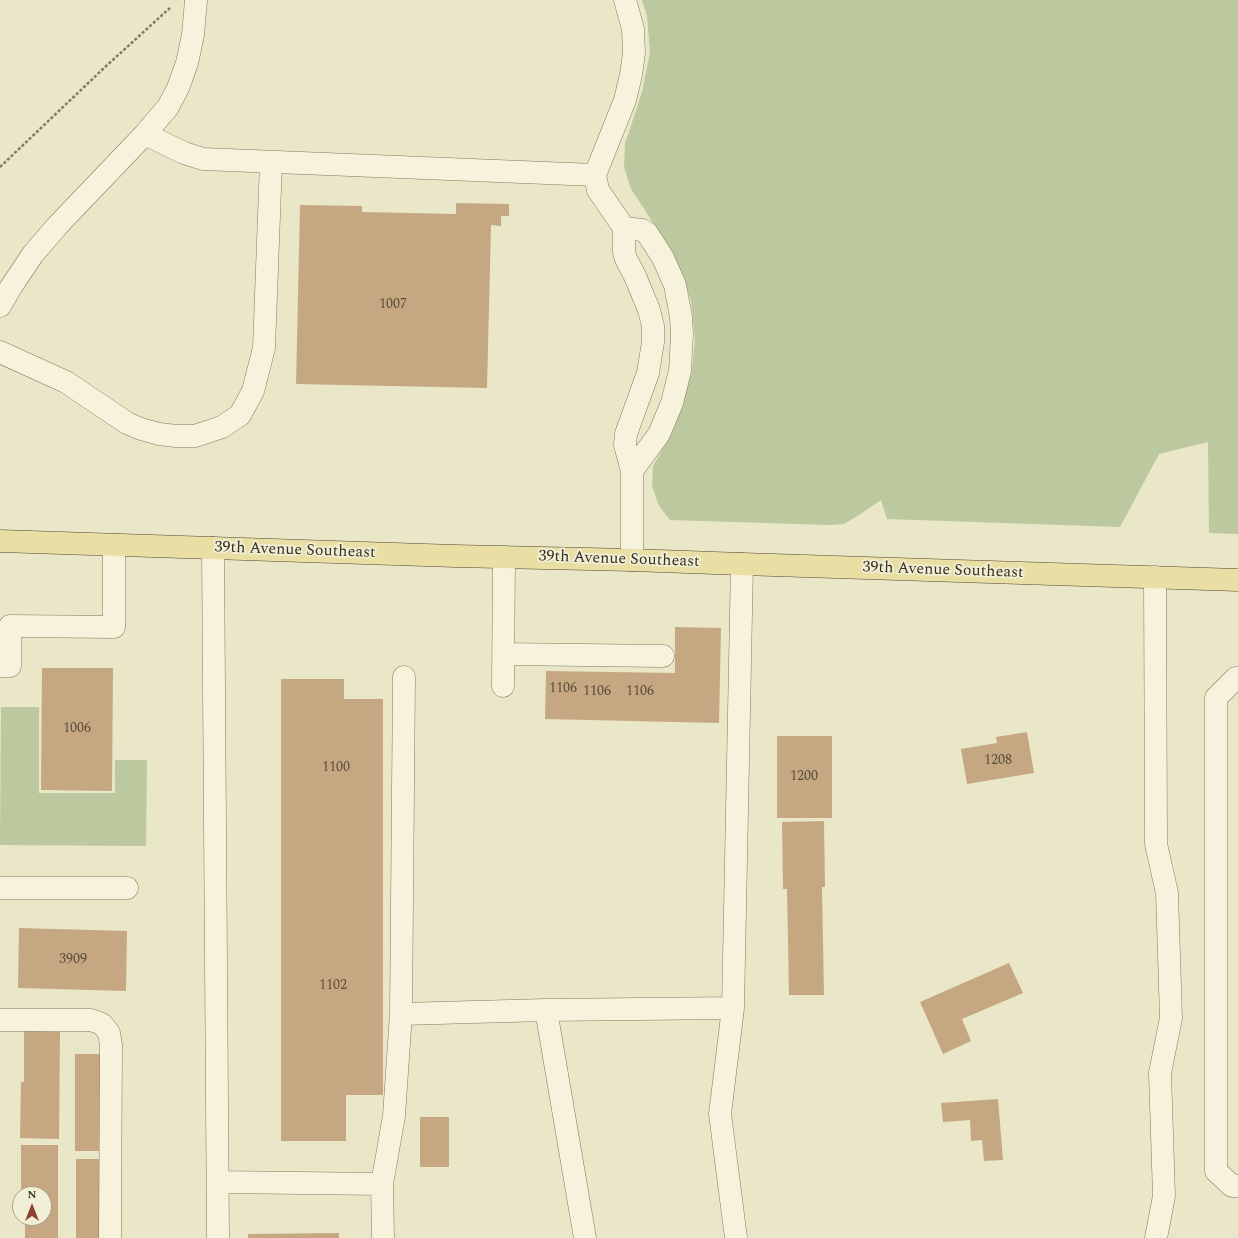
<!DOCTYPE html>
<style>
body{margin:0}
#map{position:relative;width:1238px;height:1238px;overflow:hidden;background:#eae6c8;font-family:Spectral,serif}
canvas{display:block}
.north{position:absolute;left:12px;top:1186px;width:40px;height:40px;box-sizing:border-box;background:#f2efd7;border:1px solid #a7a28e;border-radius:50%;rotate:0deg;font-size:11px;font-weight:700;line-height:16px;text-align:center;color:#372f21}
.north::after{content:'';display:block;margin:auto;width:14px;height:18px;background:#8e4335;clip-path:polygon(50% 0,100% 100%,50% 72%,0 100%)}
</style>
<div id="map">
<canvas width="1238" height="1238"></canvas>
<div class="north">N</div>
</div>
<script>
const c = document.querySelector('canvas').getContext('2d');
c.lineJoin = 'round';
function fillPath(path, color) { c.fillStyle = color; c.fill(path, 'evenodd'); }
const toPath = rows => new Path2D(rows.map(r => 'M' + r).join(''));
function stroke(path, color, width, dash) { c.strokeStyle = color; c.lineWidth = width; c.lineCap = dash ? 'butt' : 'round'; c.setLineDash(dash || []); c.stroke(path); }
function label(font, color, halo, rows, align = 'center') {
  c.font = font + ' Spectral,serif'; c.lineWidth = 3.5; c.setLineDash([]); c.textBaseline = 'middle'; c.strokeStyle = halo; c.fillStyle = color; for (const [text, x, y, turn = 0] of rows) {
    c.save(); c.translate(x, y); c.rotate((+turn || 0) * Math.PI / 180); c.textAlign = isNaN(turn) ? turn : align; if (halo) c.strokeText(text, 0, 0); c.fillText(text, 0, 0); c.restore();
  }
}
fillPath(toPath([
 [642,0,1238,0,1238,534,1209,533,1208,442,1159,454,1120,527,887,519,881,500,859,515,844,524,829,525,670,520,659,506,652,486,653,466,672,432,683,403,692,371,695,339,691,300,677,264,645,210,631,189,624,167,625,144,642,92,650,52,647,16],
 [1,707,39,707,39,793,115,793,115,760,147,760,146,846,0,845]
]), '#bcc89d');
fillPath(toPath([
 [456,203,509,204,509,216,501,216,501,226,491,225,487,388,296,384,300,205,362,206,362,212,456,214],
 [675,627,721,628,719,723,545,719,546,671,675,673],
 [42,668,113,668,112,791,41,790],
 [281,679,344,679,344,699,383,699,383,1095,346,1095,346,1141,281,1141],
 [1027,732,1034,773,967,784,961,749,997,743,996,737],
 [777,736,832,736,832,818,777,818],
 [824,821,825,887,822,887,824,995,789,995,787,889,783,889,782,822],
 [19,928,127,931,126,991,18,988],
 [1009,963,1023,993,962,1019,971,1041,943,1054,920,1002],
 [24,1031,60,1032,59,1139,20,1138,21,1082,24,1082],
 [75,1054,104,1054,104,1151,75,1151],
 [998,1099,1003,1160,984,1161,982,1140,971,1141,970,1120,943,1122,941,1103],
 [420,1117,449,1117,449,1167,420,1167],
 [21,1145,58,1145,58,1238,25,1238,25,1218,44,1218,44,1194,21,1194],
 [76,1159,104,1159,105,1238,76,1238],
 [339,1233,339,1238,248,1238,248,1234]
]), '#c5a882');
const minor = toPath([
 [625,0,633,29,634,53,631,75,625,100,595,175,598,190,624,228,624,252,626,259,635,276,649,310,653,326,653,342,648,373,626,434,625,445,632,471,632,560],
 [145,134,184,153,203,159,595,175],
 [624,228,642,230,647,233,663,258,675,285,681,317,682,334,680,371,672,403,659,434,632,471],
 [0,306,11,287,33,254,58,225,145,134,168,107,178,88,187,63,193,35,196,0],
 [0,352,66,382,127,423,141,429,159,434,176,436,195,436,222,427,240,415,253,391,264,348,271,162],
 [213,548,218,1238],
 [1155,577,1156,844,1167,893,1171,1018,1160,1073,1164,1196,1156,1238],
 [504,654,663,656],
 [0,666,10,666,10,626,114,627,114,545],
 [404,677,401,1014,546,1010,585,1238],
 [1238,678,1236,678,1216,698,1216,1171,1232,1186,1238,1186],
 [503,686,504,557],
 [0,888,127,888],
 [733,1008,720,1114,736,1238],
 [546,1010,733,1008,742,564],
 [0,1020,91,1020,102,1024,109,1033,111,1045,110,1238],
 [218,1182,382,1184,383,1238],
 [382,1184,394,1116,401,1014]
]);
const major = toPath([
 [0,541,455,556,632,560,742,564,1238,580]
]);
stroke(minor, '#85795f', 23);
stroke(major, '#534733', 23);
stroke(toPath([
 [0,167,104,68,171,7]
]), '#85795f', 2.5, [3, 2]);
stroke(minor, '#f6f2db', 22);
stroke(major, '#e9dfa5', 22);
label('14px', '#5a4d39', null, [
 ["1007",393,305],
 ["1106",563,689],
 ["1106",597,692],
 ["1106",640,692],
 ["1006",77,729],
 ["1208",998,761],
 ["1100",336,768],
 ["1200",804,777],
 ["3909",73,960],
 ["1102",333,986]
]);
label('16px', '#372f21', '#f2efd7', [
 ["39th Avenue Southeast",295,551,2],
 ["39th Avenue Southeast",619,560,2],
 ["39th Avenue Southeast",943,571,2]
]);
</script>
